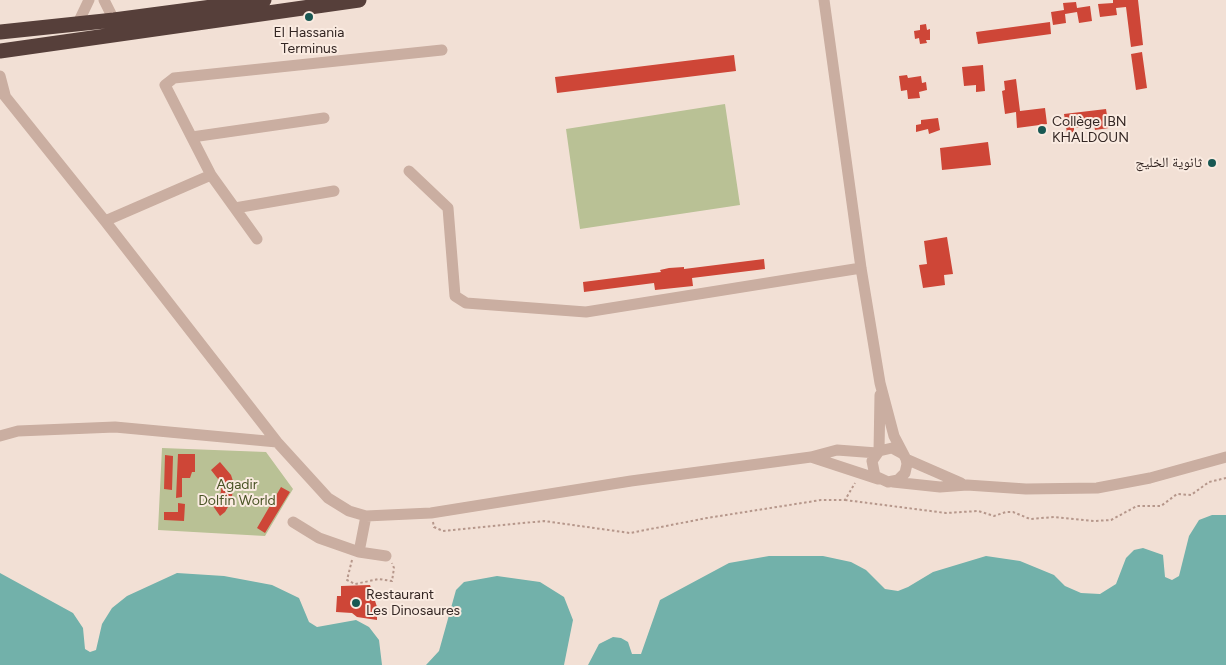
<!DOCTYPE html>
<meta charset="utf-8">
<style>
body{margin:0}
canvas{display:block;background:#f2e0d5}
</style>
<canvas width="1226" height="665"></canvas>
<script>
const c = document.querySelector('canvas').getContext('2d');
c.lineJoin = 'round';
function fillPath(path, color) { c.fillStyle = color; c.fill(path, 'evenodd'); }
const toPath = rows => new Path2D(rows.map(r => 'M' + r).join(''));
function stroke(path, color, width, dash) { c.strokeStyle = color; c.lineWidth = width; c.lineCap = dash ? 'butt' : 'round'; c.setLineDash(dash || []); c.stroke(path); }
function label(font, color, halo, rows, align = 'center') {
  c.font = font + ' Figtree,"Noto Naskh Arabic",sans-serif'; c.lineWidth = 4; c.setLineDash([]); c.textBaseline = 'middle'; c.strokeStyle = halo; c.fillStyle = color; for (const [text, x, y, turn = 0] of rows) {
    c.save(); c.translate(x, y); c.rotate((+turn || 0) * Math.PI / 180); c.textAlign = isNaN(turn) ? turn : align; if (halo) c.strokeText(text, 0, 0); c.fillText(text, 0, 0); c.restore();
  }
}
fillPath(toPath([
 [725,104,740,205,580,229,566,129],
 [162,448,266,452,293,489,265,536,158,530]
]), '#b9c195');
fillPath(toPath([
 [1212,515,1226,515,1226,665,588,665,599,644,613,637,621,638,628,642,632,654,641,654,660,600,729,563,769,556,823,556,851,562,866,570,885,589,898,591,908,587,933,572,986,556,1020,561,1054,575,1065,586,1081,593,1100,594,1116,584,1126,558,1134,550,1143,548,1163,555,1165,577,1172,580,1179,576,1189,536,1199,520],
 [0,573,73,613,83,628,85,649,90,652,96,650,102,624,112,608,127,596,177,573,224,576,272,585,299,598,309,622,317,627,356,620,369,627,379,640,382,665,0,665],
 [497,576,540,582,564,597,573,620,564,665,426,665,439,651,456,590,464,582]
]), '#72b1aa');
fillPath(toPath([
 [1113,0,1138,0,1143,45,1131,47,1126,7,1116,8,1117,15,1100,17,1098,4,1113,3],
 [1076,2,1077,8,1090,6,1092,21,1079,23,1077,12,1065,14,1066,23,1053,25,1051,12,1064,10,1063,3],
 [1050,22,1051,34,978,44,976,32],
 [926,24,927,30,930,29,930,40,926,40,927,43,920,44,919,38,915,39,914,31,920,30,920,25],
 [1142,52,1147,88,1136,90,1131,54],
 [734,55,736,71,557,93,555,77],
 [983,65,985,91,976,92,976,85,964,86,962,67],
 [907,75,908,78,921,76,922,83,926,82,927,90,919,92,920,98,908,99,907,90,901,91,899,76],
 [1016,79,1020,111,1045,108,1047,124,1017,128,1016,112,1005,114,1002,91,1005,90,1004,81],
 [1106,109,1109,128,1095,130,1094,125,1074,128,1074,132,1067,133,1064,114],
 [938,118,940,130,929,134,928,129,916,132,916,125,921,124,921,120],
 [988,142,991,165,942,170,940,148],
 [947,237,953,274,944,275,945,285,923,288,919,265,927,264,924,241],
 [764,259,765,269,692,278,693,286,655,290,654,283,584,292,583,282,661,272,660,270,669,268,684,267,684,269],
 [178,454,195,454,195,472,192,472,190,478,182,478,182,497,176,498],
 [165,455,173,456,172,490,164,489],
 [220,462,231,475,234,484,231,502,225,512,220,516,213,506,220,497,222,484,211,470],
 [281,487,290,492,265,533,257,528],
 [178,503,185,504,184,521,164,520,164,512,178,512],
 [370,585,377,607,377,620,357,617,352,613,336,612,337,596,341,596,341,586]
]), '#ce4637');
stroke(toPath([
 [845,500,946,513,978,511,994,516,1006,512,1013,512,1030,519,1054,517,1094,521,1111,520,1137,506,1161,506,1177,494,1191,495,1209,482,1226,478],
 [433,522,434,527,443,531,544,521,630,533,707,518,821,500,845,500,855,483],
 [352,560,347,580,355,584,379,579,392,581,394,568,392,563]
]), '#b6978b', 2, [2.5, 2.5]);
stroke(toPath([
 [104,0,114,20],
 [824,0,861,268,880,383,894,436,906,459,907,464,905,473,898,480,888,482,875,476,872,461,879,451,892,448,903,454],
 [78,23,89,0],
 [0,76,5,95],
 [0,90,105,221,277,442,328,498,349,511,366,516,431,513,631,481,811,457,837,450,877,453],
 [192,137,324,118],
 [409,171,448,208,455,296,466,303,586,312,861,268],
 [211,175,257,239],
 [235,208,334,191],
 [105,221,211,175,165,85,174,78,442,50],
 [0,436,18,431,115,427,277,442],
 [879,451,880,395],
 [811,457,878,479],
 [906,459,961,483],
 [893,482,940,487,967,485,1026,489,1097,488,1150,478,1226,457],
 [366,516,359,552,386,556],
 [293,522,319,538,359,552]
]), '#caaea1', 11);
stroke(toPath([
 [0,32,114,20,264,0],
 [0,51,359,0]
]), '#563f3a', 15);
for (const [x, y, r, color] of [
 [309,17,5,"#185853"],
 [1042,130,5,"#185853"],
 [1212,163,5,"#185853"],
 [356,603,5,"#185853"]
]) { const dot = new Path2D(); dot.arc(x, y, r, 0, 2 * Math.PI); c.fillStyle = color; c.fill(dot); stroke(dot, '#faebe1', 2); }
label('14px', '#342724', '#faebe1', [
 ["El Hassania",309,33,"center"],
 ["Terminus",309,49,"center"],
 ["Collège IBN",1052,122],
 ["KHALDOUN",1052,138],
 ["ثانوية الخليج",1202,163,"right"],
 ["Restaurant",366,595],
 ["Les Dinosaures",366,611]
], 'left');
label('14px', '#4a5426', '#faebe1', [
 ["Agadir",237,485],
 ["Dolfin World",237,501]
]);
</script>
